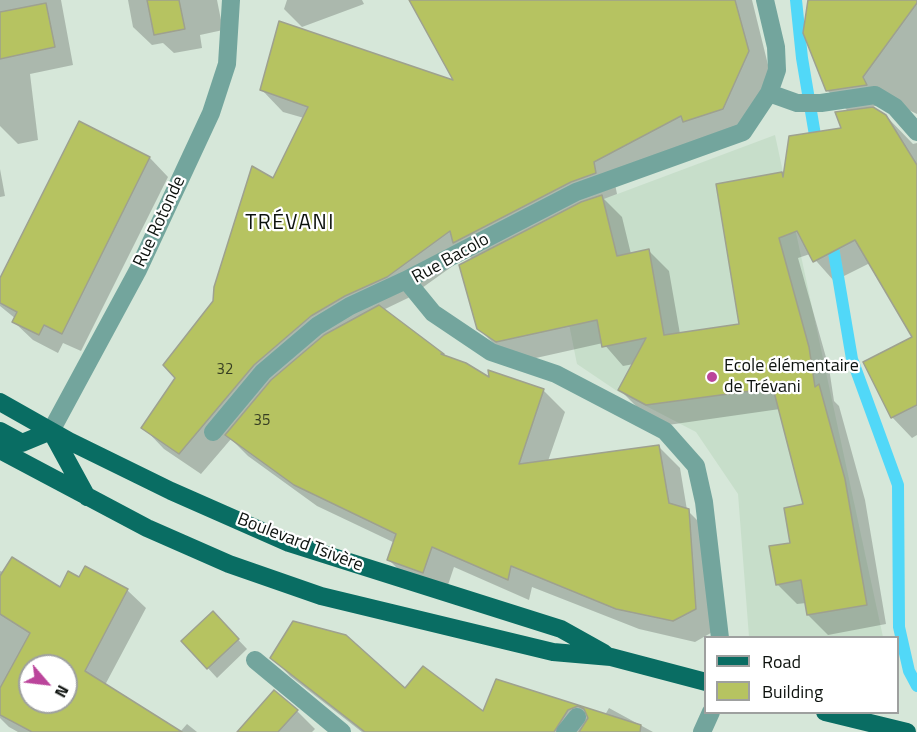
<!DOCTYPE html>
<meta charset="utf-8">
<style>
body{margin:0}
#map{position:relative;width:917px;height:732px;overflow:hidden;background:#d6e7d9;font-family:"Titillium Web",sans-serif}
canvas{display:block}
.legend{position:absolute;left:704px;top:636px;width:195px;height:78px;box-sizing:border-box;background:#fff;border:2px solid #9ea09f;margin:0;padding:8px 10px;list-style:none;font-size:18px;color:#0d120e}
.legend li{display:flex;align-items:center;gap:12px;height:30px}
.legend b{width:30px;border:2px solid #9ea09f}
.north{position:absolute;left:18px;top:654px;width:60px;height:60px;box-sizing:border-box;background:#fff;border:2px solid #9ea09f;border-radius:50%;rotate:118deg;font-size:16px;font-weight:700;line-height:24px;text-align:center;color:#0d120e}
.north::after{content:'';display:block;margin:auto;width:21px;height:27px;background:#bb459b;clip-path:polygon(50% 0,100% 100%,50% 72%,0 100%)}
</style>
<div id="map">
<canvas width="917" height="732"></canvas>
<ul class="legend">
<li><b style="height:8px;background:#096d63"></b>Road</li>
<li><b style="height:16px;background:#b6c361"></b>Building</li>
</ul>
<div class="north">N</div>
</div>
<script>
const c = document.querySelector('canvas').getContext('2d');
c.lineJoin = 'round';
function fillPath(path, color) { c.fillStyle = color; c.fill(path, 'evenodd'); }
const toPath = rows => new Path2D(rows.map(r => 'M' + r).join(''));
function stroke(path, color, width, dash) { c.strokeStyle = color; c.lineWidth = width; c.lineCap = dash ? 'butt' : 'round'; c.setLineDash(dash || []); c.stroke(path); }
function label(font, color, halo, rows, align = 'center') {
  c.font = font + ' "Titillium Web",sans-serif'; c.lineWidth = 4.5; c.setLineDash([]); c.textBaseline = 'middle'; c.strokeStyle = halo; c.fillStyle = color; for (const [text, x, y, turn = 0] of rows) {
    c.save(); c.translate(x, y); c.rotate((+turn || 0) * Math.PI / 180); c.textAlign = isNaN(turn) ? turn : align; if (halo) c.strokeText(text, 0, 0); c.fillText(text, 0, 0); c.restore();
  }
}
fillPath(toPath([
 [775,135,883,637,749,637,738,494,696,432,617,391,577,364,548,220]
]), '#c7deca');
fillPath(toPath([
 [0,0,61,0,73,65,30,74,38,140,18,144,0,126],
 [128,0,217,0,223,30,200,35,202,48,174,53,163,43,152,45,133,27],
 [287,0,362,0,364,4,302,27,284,9],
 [411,0,752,0,770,73,744,130,615,184,617,194,604,199,622,217,631,254,649,251,669,271,680,334,741,326,781,174,784,177,843,129,849,112,827,90,810,0,917,0,917,114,894,103,870,107,887,117,913,144,917,143,917,435,912,438,892,417,914,338,870,263,834,281,810,254,798,258,829,368,834,401,839,406,865,500,886,624,828,635,808,615,806,603,797,604,777,584,805,506,780,409,668,425,640,410,620,390,634,364,623,366,603,343,518,362,499,349,478,328,473,260,468,255,408,298,383,310,447,358,492,380,543,390,565,412,548,461,659,447,680,468,687,510,709,532,716,630,695,642,639,629,532,587,529,600,454,567,445,594,410,581,389,560,395,543,317,506,248,456,231,439,201,474,164,449,143,427,177,378,304,118,283,112,262,90,456,83],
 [79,123,150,158,168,177,81,351,63,343,58,353,33,340,14,322,16,319,0,306,0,281],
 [0,169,5,196,0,197],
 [0,571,61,589,80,579,127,590,146,608,105,685,179,732,18,732,9,727,0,718],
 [30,666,66,666,66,702,30,702],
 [213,613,247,649,217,678,183,641],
 [272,657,406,690,483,714,497,680,605,715,609,708,653,732,362,732,290,676],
 [297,711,315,729,312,732,239,732],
 [187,724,197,732,180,732]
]), '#0003');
stroke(toPath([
 [796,0,802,58,817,147],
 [831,235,852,359,898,485,899,627,909,671,917,686]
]), '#51d8f8', 12);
const building = toPath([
 [147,0,179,0,185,29,154,35,147,0],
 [409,0,735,0,749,51,723,109,683,122,681,116,594,162,596,173,571,182,453,243,450,231,387,277,345,296,311,316,254,365,179,454,141,428,175,378,163,365,213,301,214,287,252,166,273,178,308,107,260,90,279,21,453,80,409,0],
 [808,0,917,0,917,3,863,77,867,85,826,91,803,33,808,0],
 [46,3,55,47,0,59,0,12,46,3],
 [873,107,886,115,917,165,917,405,891,418,863,362,912,337,855,240,813,262,797,231,779,238,809,347,815,387,819,384,845,479,867,605,807,615,801,580,776,585,769,546,790,543,784,508,803,504,773,388,646,405,618,390,646,338,602,347,597,320,496,342,477,329,459,265,581,202,602,195,617,256,649,249,664,335,739,324,716,184,782,172,783,177,789,136,841,128,835,112,873,107],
 [79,121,150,157,62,334,44,325,39,335,12,322,17,312,0,303,0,278,79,121],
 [379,305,444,354,441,354,466,363,489,377,488,370,544,389,519,464,659,445,669,503,689,509,696,609,673,621,616,609,511,566,508,580,432,547,423,573,387,560,396,534,294,485,225,435,271,380,324,335,379,305],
 [12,557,60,587,68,571,79,577,85,566,128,589,85,671,182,732,32,732,0,715,0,688,30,633,0,614,0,576,12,557],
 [30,666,66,666,66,702,30,702,30,666],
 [213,611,239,639,207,669,181,641,213,611],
 [293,621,346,635,405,688,423,666,483,711,496,679,641,725,640,732,579,732,588,718,584,709,578,706,568,710,554,732,365,732,270,658,293,621],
 [274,690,298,710,278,732,237,732,274,690]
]);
fillPath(building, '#b6c361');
stroke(building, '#9ea18f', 1.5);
stroke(toPath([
 [769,93,797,103,821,103,875,95,895,107,917,132],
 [51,431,138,270,211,113,227,64,231,0],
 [213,432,263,372,317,326,350,306,406,280],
 [720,638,704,502,696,466,665,431,556,374,491,352,433,313,406,280,576,192,743,132,769,93,777,70,776,47,765,0],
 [255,660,342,732],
 [565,732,577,717],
 [702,732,711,712]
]), '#73a59d', 18);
stroke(toPath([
 [0,402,69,441,171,491,289,543,561,629,604,653],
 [0,431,22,443,51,431,87,497],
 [0,450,147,528,229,564,321,596,553,652,611,657,706,682],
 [825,712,907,732]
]), '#096d63', 18);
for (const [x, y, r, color] of [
 [712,377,6,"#bb459b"]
]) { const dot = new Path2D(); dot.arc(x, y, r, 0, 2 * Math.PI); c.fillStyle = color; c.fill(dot); stroke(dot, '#fff', 2); }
label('15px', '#373e23', null, [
 ["32",225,370],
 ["35",262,421]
]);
label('18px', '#0d120e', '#fff', [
 ["Rue Rotonde",160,222,-65],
 ["Rue Bacolo",451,259,-29],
 ["Boulevard Tsivère",300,543,21]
]);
label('18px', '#0d120e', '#fff', [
 ["Ecole élémentaire",724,367],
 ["de Trévani",724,388]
], 'left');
c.letterSpacing = '1.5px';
label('21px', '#0d120e', '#fff', [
 ["TRÉVANI",290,224]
]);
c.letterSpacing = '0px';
</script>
